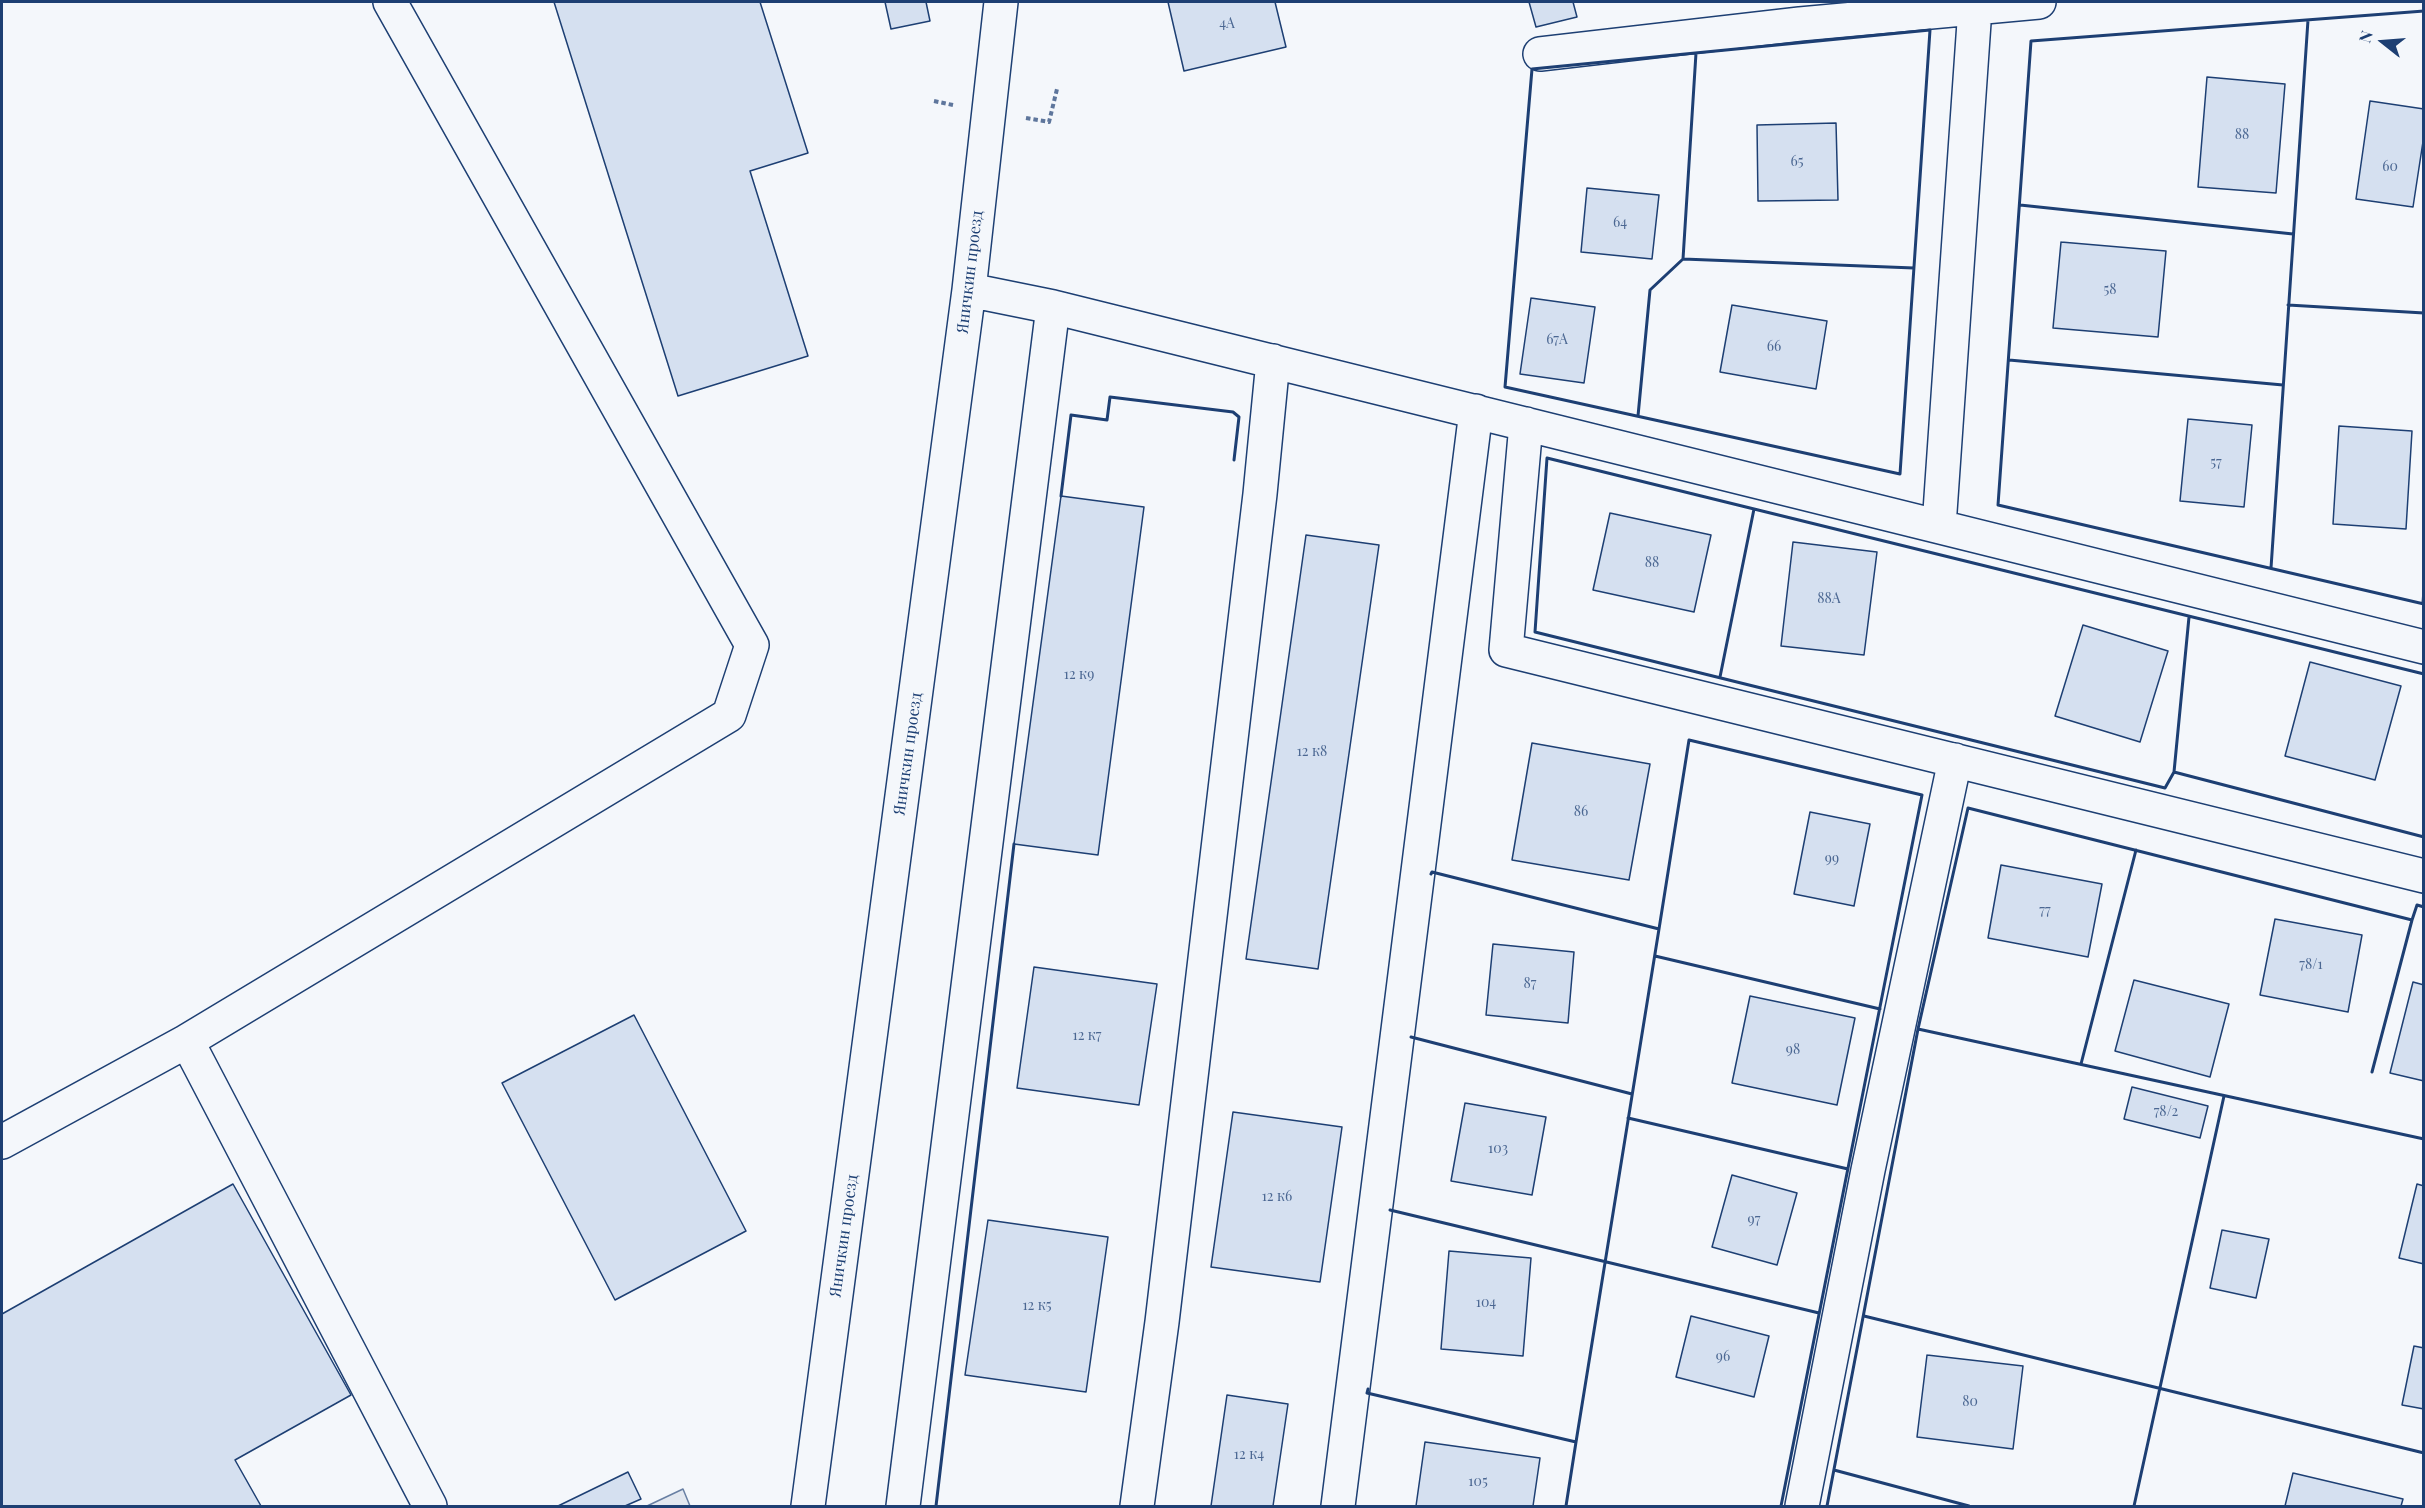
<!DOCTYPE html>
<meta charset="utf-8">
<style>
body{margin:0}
#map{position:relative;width:2425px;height:1508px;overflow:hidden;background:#f4f7fb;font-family:"Playfair Display",serif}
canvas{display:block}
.frame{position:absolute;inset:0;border:3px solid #1d3f73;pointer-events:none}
.north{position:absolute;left:2353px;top:12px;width:60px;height:60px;-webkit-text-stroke:4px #f4f7fb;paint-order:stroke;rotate:287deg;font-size:16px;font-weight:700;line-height:24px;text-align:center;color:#1d3f73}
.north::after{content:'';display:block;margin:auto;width:21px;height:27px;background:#1d3f73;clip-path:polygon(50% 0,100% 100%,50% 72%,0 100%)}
</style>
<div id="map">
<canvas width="2425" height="1508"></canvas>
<div class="frame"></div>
<div class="north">N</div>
</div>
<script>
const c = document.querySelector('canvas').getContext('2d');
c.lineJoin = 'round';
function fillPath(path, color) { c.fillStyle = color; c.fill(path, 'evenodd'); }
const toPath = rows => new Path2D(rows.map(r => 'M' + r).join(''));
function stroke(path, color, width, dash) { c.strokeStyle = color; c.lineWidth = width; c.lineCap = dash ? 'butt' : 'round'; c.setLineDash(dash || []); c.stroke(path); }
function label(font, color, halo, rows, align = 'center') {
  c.font = font + ' "Playfair Display",serif'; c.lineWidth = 4.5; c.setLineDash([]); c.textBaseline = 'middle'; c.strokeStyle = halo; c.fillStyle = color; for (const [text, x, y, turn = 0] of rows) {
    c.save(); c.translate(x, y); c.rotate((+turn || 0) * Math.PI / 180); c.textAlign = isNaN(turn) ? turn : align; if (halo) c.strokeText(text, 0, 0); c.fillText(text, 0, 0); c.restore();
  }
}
const parking = toPath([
 [683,1489,690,1506,647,1506,683,1489]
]);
fillPath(parking, '#e3e8f0');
stroke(parking, '#687fa3', 1.5);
const building = toPath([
 [554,2,760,2,808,153,750,171,808,356,678,396,554,2],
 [885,2,926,2,930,21,891,29,885,2],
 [1168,2,1275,2,1286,47,1184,71,1168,2],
 [1529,2,1573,2,1577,17,1536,27,1529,2],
 [2207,77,2285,84,2276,193,2198,187,2207,77],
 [2370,101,2424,109,2424,135,2413,207,2356,199,2370,101],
 [1836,123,1838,200,1758,201,1757,125,1836,123],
 [1587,188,1659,195,1652,259,1581,252,1587,188],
 [2061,242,2166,251,2158,337,2053,328,2061,242],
 [1531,298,1595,307,1584,383,1520,374,1531,298],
 [1732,305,1827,321,1816,389,1720,372,1732,305],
 [2188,419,2252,425,2244,507,2180,501,2188,419],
 [2339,426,2412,431,2406,529,2333,524,2339,426],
 [1061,496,1144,507,1098,855,1014,844,1061,496],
 [1610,513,1711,535,1694,612,1593,590,1610,513],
 [1306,535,1379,545,1318,969,1246,959,1306,535],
 [1793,542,1877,552,1864,655,1781,646,1793,542],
 [2083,625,2168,651,2140,742,2055,716,2083,625],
 [2310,662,2401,686,2375,780,2285,756,2310,662],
 [1532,743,1650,764,1629,880,1512,860,1532,743],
 [1810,812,1870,824,1854,906,1794,894,1810,812],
 [2001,865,2102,884,2088,957,1988,938,2001,865],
 [2275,919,2362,935,2348,1012,2260,995,2275,919],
 [1493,944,1574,952,1568,1023,1486,1015,1493,944],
 [1034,967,1157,984,1139,1105,1017,1088,1034,967],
 [2134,980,2229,1004,2210,1077,2115,1051,2134,980],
 [2413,982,2424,985,2424,1081,2390,1073,2413,982],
 [1750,996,1855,1018,1837,1105,1732,1083,1750,996],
 [634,1015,746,1231,615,1300,502,1083,634,1015],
 [2132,1087,2208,1106,2200,1138,2124,1119,2132,1087],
 [1465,1103,1546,1117,1532,1195,1451,1181,1465,1103],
 [1233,1112,1342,1127,1320,1282,1211,1267,1233,1112],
 [1732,1175,1797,1193,1777,1265,1712,1247,1732,1175],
 [233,1184,351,1395,235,1460,261,1506,2,1506,2,1314,233,1184],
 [2417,1184,2424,1186,2424,1264,2399,1258,2417,1184],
 [988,1220,1108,1237,1086,1392,965,1375,988,1220],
 [2222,1230,2269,1239,2256,1298,2210,1288,2222,1230],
 [1449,1251,1531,1258,1523,1356,1441,1349,1449,1251],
 [1691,1316,1769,1336,1754,1397,1676,1377,1691,1316],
 [2414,1346,2424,1348,2424,1409,2402,1405,2414,1346],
 [1927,1355,2023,1366,2013,1449,1917,1437,1927,1355],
 [1227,1395,1288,1404,1273,1506,1211,1506,1227,1395],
 [1425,1442,1540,1458,1533,1506,1416,1506,1425,1442],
 [628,1472,641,1499,625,1506,558,1506,628,1472],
 [2293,1473,2403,1499,2401,1506,2285,1506,2293,1473]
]);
fillPath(building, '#d5e0f0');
stroke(building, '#1d3f73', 1.5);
const minor = toPath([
 [390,2,752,645,729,715,187,1041,430,1506],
 [1540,54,1800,24,2039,2],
 [969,290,1053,307,2424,647],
 [1526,424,1506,650,2424,876],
 [1939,526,1975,8],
 [2,1142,187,1041],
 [808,1506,969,290,1001,2],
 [903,1506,1053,307],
 [1137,1506,1162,1322,1260,494,1273,361],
 [1338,1506,1476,411],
 [1802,1506,1868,1170,1955,760]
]);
stroke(minor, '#1d3f73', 36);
stroke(toPath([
 [934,101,953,105],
 [1026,118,1049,122,1057,89]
]), '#5e769c', 4, [4.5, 3]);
stroke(minor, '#f4f7fb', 33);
stroke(toPath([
 [2424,11,2031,41,1998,505,2424,604],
 [1930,30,1900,474,1505,387,1532,69,1930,30],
 [2020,205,2293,234],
 [1683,259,1914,268],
 [2288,305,2424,313],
 [2009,360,2283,385],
 [1638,416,1650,290,1683,259,1696,53],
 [1061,496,1071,415,1107,420,1110,397,1233,412,1239,417,1234,460],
 [2271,568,2308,20],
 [2423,603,2424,589],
 [2424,674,1547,458,1535,632,2165,788,2174,772,2424,837],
 [1720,677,1754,509],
 [2174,772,2189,617],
 [1431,874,1432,872,1659,929,1689,740,1922,795,1781,1506],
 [1655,956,1880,1009],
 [1918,1029,2424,1139],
 [1411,1037,1632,1094],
 [2081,1064,2136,850],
 [2372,1072,2412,920],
 [1628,1118,1848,1169],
 [1390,1210,1819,1313],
 [1864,1316,2424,1453],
 [1368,1389,1367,1393,1576,1442,1566,1506],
 [1576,1442,1659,929],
 [1834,1470,1969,1506],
 [936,1506,1014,844],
 [1827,1506,1918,1029,1968,808,2412,920,2417,905,2424,907],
 [2134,1506,2224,1096]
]), '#1d3f73', 3);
label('14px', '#4b6792', null, [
 ["4А",1227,24],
 ["88",2242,135],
 ["65",1797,162],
 ["60",2390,167],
 ["64",1620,223],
 ["58",2110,290],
 ["67А",1557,340],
 ["66",1774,347],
 ["57",2216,463],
 ["88",1652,563],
 ["88А",1829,599],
 ["12 к9",1079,675],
 ["12 к8",1312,752],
 ["86",1581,812],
 ["99",1832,859],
 ["77",2045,911],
 ["78/1",2311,965],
 ["87",1530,984],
 ["12 к7",1087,1036],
 ["98",1793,1050],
 ["78/2",2166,1112],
 ["103",1498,1149],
 ["12 к6",1277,1197],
 ["97",1754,1220],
 ["104",1486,1303],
 ["12 к5",1037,1306],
 ["96",1723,1357],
 ["80",1970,1402],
 ["12 к4",1249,1455],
 ["105",1478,1482]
]);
label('16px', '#1d3f73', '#f4f7fb', [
 ["Яничкин проезд",970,272,-83],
 ["Яничкин проезд",908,754,-82],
 ["Яничкин проезд",844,1236,-82]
]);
</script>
